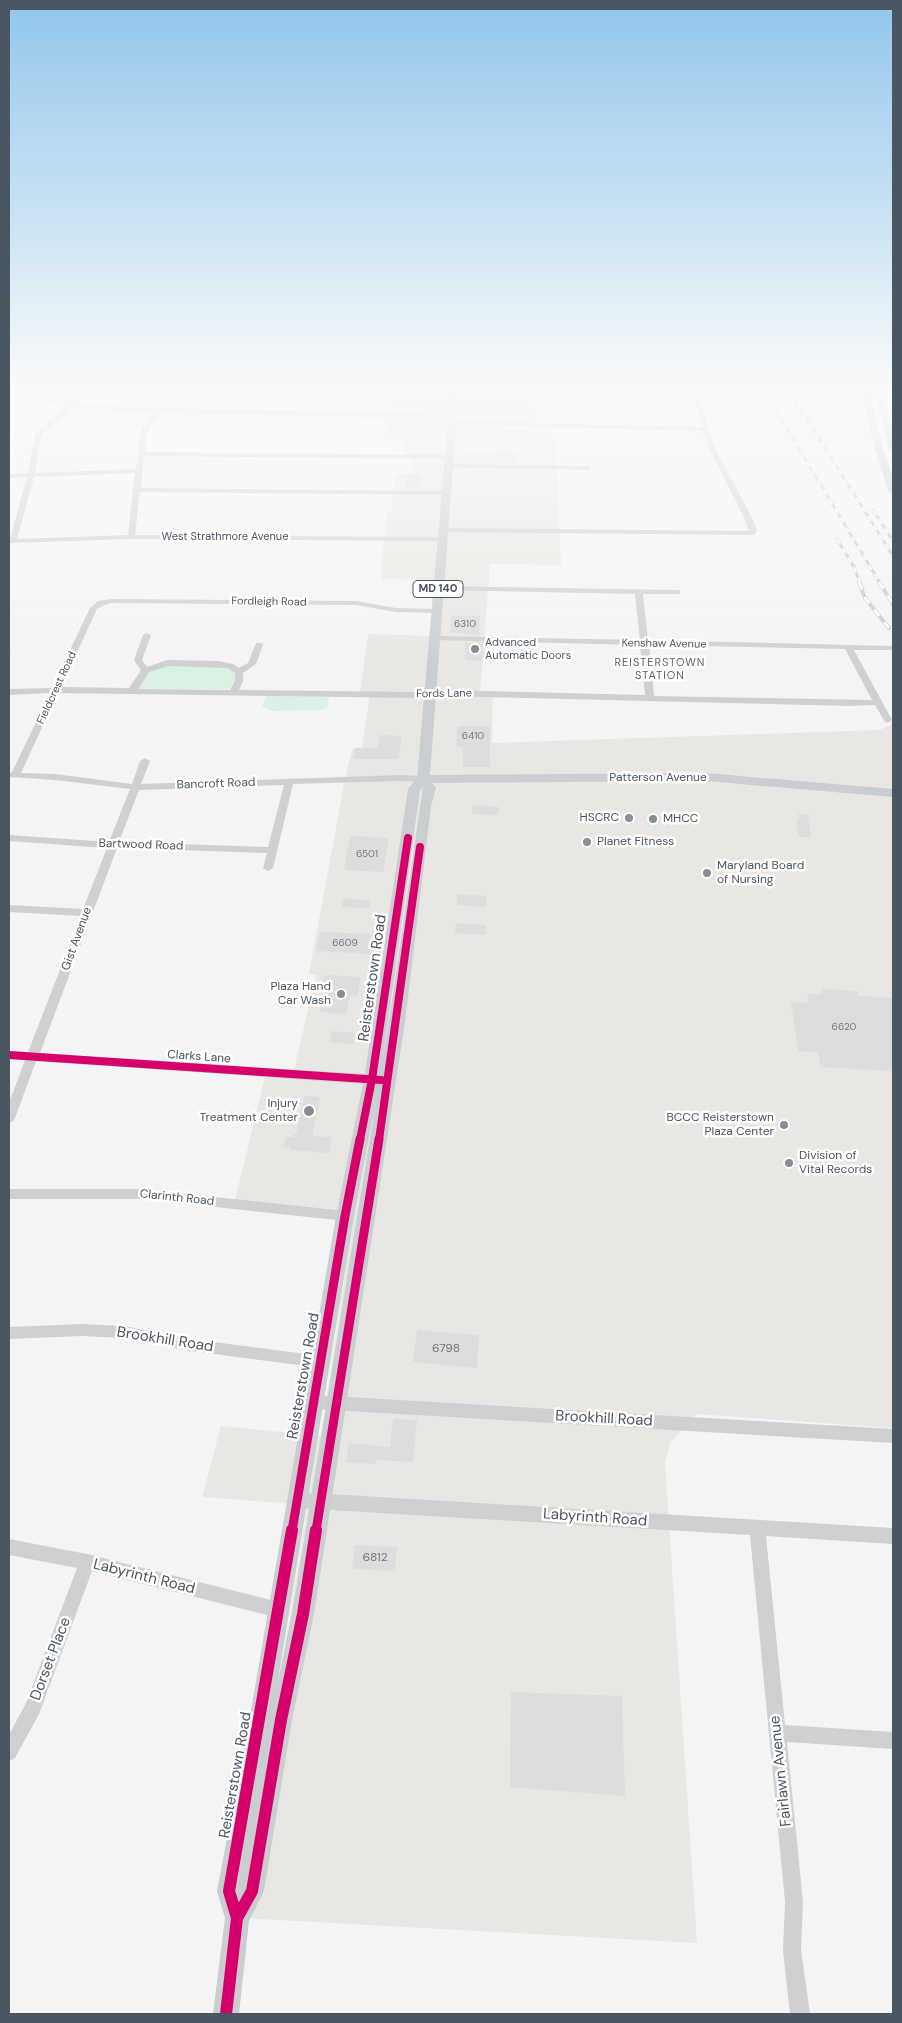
<!DOCTYPE html>
<style>
body{margin:0}
#map{position:relative;width:902px;height:2023px;overflow:hidden;background:#f4f4f4;font-family:"DM Sans",sans-serif}
canvas{display:block}
.frame{position:absolute;inset:0;border:10px solid #4a5661;pointer-events:none}
</style>
<div id="map">
<canvas width="902" height="2023"></canvas>
<div class="frame"></div>
</div>
<script>
const c = document.querySelector('canvas').getContext('2d');
c.lineJoin = 'round';
function fillPath(path, color) { c.fillStyle = color; c.fill(path, 'evenodd'); }
const toPath = rows => new Path2D(rows.map(r => 'M' + r).join(''));
function stroke(path, color, width, dash) { c.strokeStyle = color; c.lineWidth = width; c.lineCap = dash ? 'butt' : 'round'; c.setLineDash(dash || []); c.stroke(path); }
function label(font, color, halo, rows, align = 'center') {
  c.font = font + ' "DM Sans",sans-serif'; c.lineWidth = 5; c.setLineDash([]); c.textBaseline = 'middle'; c.strokeStyle = halo; c.fillStyle = color; for (const [text, x, y, turn = 0] of rows) {
    c.save(); c.translate(x, y); c.rotate((+turn || 0) * Math.PI / 180); c.textAlign = isNaN(turn) ? turn : align; if (halo) c.strokeText(text, 0, 0); c.fillText(text, 0, 0); c.restore();
  }
}
fillPath(toPath([
 [395,386,532,386,534,425,551,425,552,441,556,442,561,565,490,564,480,694,493,693,492,743,879,730,893,724,893,1428,697,1414,670,1443,665,1463,697,1943,241,1918,308,1505,202,1497,221,1426,321,1436,354,1214,234,1204,266,1073,293,1074,316,975,309,974,345,779,352,749,362,748,370,693,360,693,368,634,434,636,439,580,382,579,381,567,387,512,391,511,396,474,411,474,413,457,404,457,406,439,385,438],
 [586,386,694,386,701,406,657,405,653,388]
]), '#e8e7e3');
fillPath(toPath([
 [164,665,227,667,235,672,237,681,232,687,229,689,135,689,148,672],
 [266,696,329,697,327,708,321,710,272,711,262,706]
]), '#d9f2e3');
fillPath(toPath([
 [425,420,435,420,446,426,429,427,415,422],
 [466,427,531,430,532,438,465,436],
 [492,453,517,453,517,463,463,462,463,454,492,454],
 [407,474,422,475,421,488,406,488],
 [451,616,480,616,479,635,450,632],
 [465,643,484,644,485,661,465,660],
 [458,726,490,726,490,767,463,767,463,748,456,746],
 [380,735,401,736,399,759,354,759,355,748,378,748],
 [473,805,499,807,498,815,472,814],
 [798,814,808,815,811,837,799,837,796,821,799,821],
 [350,836,389,838,383,872,344,870],
 [458,894,487,896,485,907,456,905],
 [343,899,371,900,370,908,342,907],
 [456,923,486,925,485,935,455,933],
 [320,932,374,934,371,954,316,951],
 [325,975,361,977,358,995,350,996,346,1014,320,1012,325,993,321,993],
 [821,989,857,991,858,996,893,998,893,1071,821,1067,818,1052,798,1051,791,1002,809,1003,807,994,822,994],
 [332,1031,355,1033,353,1044,330,1042],
 [304,1096,320,1097,312,1136,332,1137,329,1153,290,1150,291,1147,283,1147,286,1137,293,1137,293,1134,296,1135],
 [417,1330,479,1335,477,1368,413,1362],
 [393,1419,417,1420,413,1462,376,1460,375,1464,346,1462,349,1443,390,1447],
 [355,1545,397,1547,395,1571,352,1569],
 [511,1692,622,1696,625,1796,510,1787]
]), '#ddddde');
fillPath(toPath([
 [88,386,95,386,77,403,119,407,452,415,455,417,452,419,159,412,147,432,145,452,449,455,452,457,449,459,144,456,141,488,446,491,450,493,446,495,140,492,135,535,442,537,446,539,442,541,131,539,9,543,27,477,9,478,9,474,28,473,35,434,67,405,9,399,9,395,70,402,88,386],
 [73,406,119,411,152,412,141,432,136,469,35,473,41,435,73,406],
 [135,473,128,535,17,539,34,477,135,473],
 [691,386,697,386,713,444,752,518,757,530,754,535,443,532,439,530,443,528,749,531,744,518,707,444,703,431,452,425,449,423,452,421,702,427,691,386],
 [448,464,588,466,591,468,588,470,446,467,445,466,448,464],
 [435,586,677,590,680,590,680,594,643,594,648,640,893,646,893,650,854,650,892,720,888,723,885,722,875,705,850,706,444,696,413,698,58,693,21,773,55,774,132,784,140,761,145,758,150,761,141,784,400,775,423,776,428,779,423,782,400,781,293,784,273,868,268,871,263,868,267,853,117,848,40,1053,379,1075,383,1077,385,1080,383,1083,379,1085,36,1061,15,1118,13,1121,9,1123,9,1103,25,1060,9,1059,9,1051,28,1052,81,916,9,912,9,905,83,909,107,848,9,841,9,835,109,842,130,789,55,780,9,777,9,773,12,772,50,693,9,695,9,689,52,688,90,608,98,601,111,599,356,601,396,608,436,609,440,611,436,613,396,612,356,605,111,603,104,605,97,609,61,687,129,688,141,670,134,660,143,635,147,633,151,635,142,660,147,667,167,660,218,661,233,664,239,668,248,663,256,643,262,643,263,645,256,664,243,673,243,681,239,690,413,692,444,690,645,695,640,645,434,640,430,638,434,636,640,640,635,594,438,590,435,590,435,586],
 [649,645,845,649,872,700,654,696,649,645],
 [168,666,228,668,235,673,235,681,230,690,138,689,149,672,168,666],
 [284,785,268,847,119,842,139,790,284,785],
 [9,1189,141,1189,345,1211,350,1212,351,1216,350,1220,345,1221,141,1199,9,1199,9,1189],
 [82,1324,124,1326,191,1339,321,1356,326,1357,328,1362,326,1367,321,1368,191,1351,124,1338,82,1336,9,1339,9,1327,82,1324],
 [314,1395,893,1429,893,1443,314,1409,309,1407,307,1402,309,1397,314,1395],
 [296,1492,893,1528,893,1544,766,1536,785,1725,893,1732,893,1749,787,1742,803,1902,801,1950,810,2014,790,2014,783,1950,785,1902,750,1535,296,1508,291,1505,288,1500,291,1495,296,1492],
 [9,1539,87,1554,279,1602,285,1604,287,1610,285,1616,279,1618,92,1571,39,1714,15,1758,9,1761,9,1735,26,1703,77,1568,9,1555,9,1539]
]), '#ced0d2');
fillPath(toPath([
 [451,386,459,386,430,775,705,773,893,789,893,797,705,781,432,783,436,788,431,806,405,1022,314,1614,292,1720,264,1891,249,1921,239,2014,213,2014,225,1918,217,1891,250,1716,336,1216,364,1079,408,789,417,778,451,386],
 [423,787,389,1022,292,1614,278,1680,354,1216,380,1079,420,790,423,787],
 [860,386,868,386,883,448,893,478,893,494,888,491,875,448,860,386],
 [873,386,881,386,893,433,893,452,889,449,873,386]
]), '#caced1');
const railFar1 = toPath([
 [761,386,880,583],
 [786,386,893,556],
 [873,510,893,541],
 [837,539,854,567,860,583]
]);
const rail = toPath([
 [859,582,865,598,889,628],
 [879,582,893,604]
]);
stroke(railFar1, '#c9cacc', 3);
stroke(rail, '#c9cacc', 4);
stroke(railFar1, '#fff', 2, [5.5]);
stroke(rail, '#fff', 2.5, [8]);
stroke(toPath([
 [9,1055,381,1080],
 [360,1140,372,1079,408,838],
 [379,1140,420,847]
]), '#d6006c', 8);
stroke(toPath([
 [292,1531,345,1216,360,1139],
 [316,1531,379,1139]
]), '#d6006c', 9);
stroke(toPath([
 [237,1918,229,1891,292,1530],
 [226,2014,237,1918,252,1891,281,1720,303,1614,316,1530]
]), '#d6006c', 12);
const sky = c.createLinearGradient(0, 0, 0, 670);
sky.addColorStop(0, '#91c6eb');
sky.addColorStop(0.58, '#fafafa');
sky.addColorStop(1, '#fafafa00');
c.fillStyle = sky;
c.fillRect(0, 0, 902, 670);
for (const [x, y, r, color] of [
 [475,649,5,"#868d94"],
 [629,818,5,"#868d94"],
 [653,819,5,"#868d94"],
 [587,842,5,"#868d94"],
 [707,873,5,"#868d94"],
 [341,994,5,"#868d94"],
 [309,1111,6,"#868d94"],
 [784,1125,5,"#868d94"],
 [789,1163,5,"#868d94"]
]) { const dot = new Path2D(); dot.arc(x, y, r, 0, 2 * Math.PI); c.fillStyle = color; c.fill(dot); stroke(dot, '#fff', 2); }
label('10px', '#707881', null, [
 ["6310",465,624],
 ["6410",473,736],
 ["6501",367,854],
 ["6609",345,943],
 ["6620",844,1027]
]);
label('11px', '#4a5661', '#fff', [
 ["West Strathmore Avenue",225,537],
 ["Fordleigh Road",269,602,1],
 ["Kenshaw Avenue",664,644,1],
 ["Fieldcrest Road",57,688,-65],
 ["Fords Lane",444,694,-1]
]);
for (const [x, y, w] of [
 [438,589,50]
]) { const box = new Path2D(); box.roundRect(x - w / 2, y - 8.5, w, 17, 4); c.fillStyle = '#fff'; c.fill(box); stroke(box, '#4a5661', 1); }
label('bold 11px', '#4a5661', null, [
 ["MD 140",438,589]
]);
label('11px', '#4a5661', '#fff', [
 ["Advanced",485,643],
 ["Automatic Doors",485,656]
], 'left');
c.letterSpacing = '1px';
label('11px', '#5f6368', '#fff', [
 ["REISTERSTOWN",660,663],
 ["STATION",660,676]
]);
c.letterSpacing = '0px';
label('12px', '#4a5661', '#fff', [
 ["Patterson Avenue",658,778],
 ["Bancroft Road",216,784,-2],
 ["Bartwood Road",141,845,2],
 ["Gist Avenue",77,939,-70],
 ["Clarks Lane",199,1057,4],
 ["Clarinth Road",177,1198,6]
]);
label('12px', '#4a5661', '#fff', [
 ["HSCRC",619,818],
 ["MHCC",663,819,"left"],
 ["Planet Fitness",597,842,"left"],
 ["Maryland Board",717,866,"left"],
 ["of Nursing",717,880,"left"],
 ["Plaza Hand",331,987],
 ["Car Wash",331,1001],
 ["Injury",298,1104],
 ["Treatment Center",298,1118],
 ["BCCC Reisterstown",774,1118],
 ["Plaza Center",774,1132],
 ["Division of",799,1156,"left"],
 ["Vital Records",799,1170,"left"]
], 'right');
label('12px', '#707881', null, [
 ["6798",446,1349],
 ["6812",375,1558]
]);
label('15px', '#4a5661', '#fff', [
 ["Reisterstown Road",373,978,-82],
 ["Brookhill Road",165,1340,9],
 ["Reisterstown Road",304,1376,-80],
 ["Brookhill Road",604,1419,3],
 ["Labyrinth Road",595,1518,4],
 ["Labyrinth Road",144,1577,14],
 ["Dorset Place",51,1659,-69],
 ["Fairlawn Avenue",781,1771,-96],
 ["Reisterstown Road",236,1775,-80]
]);
</script>
